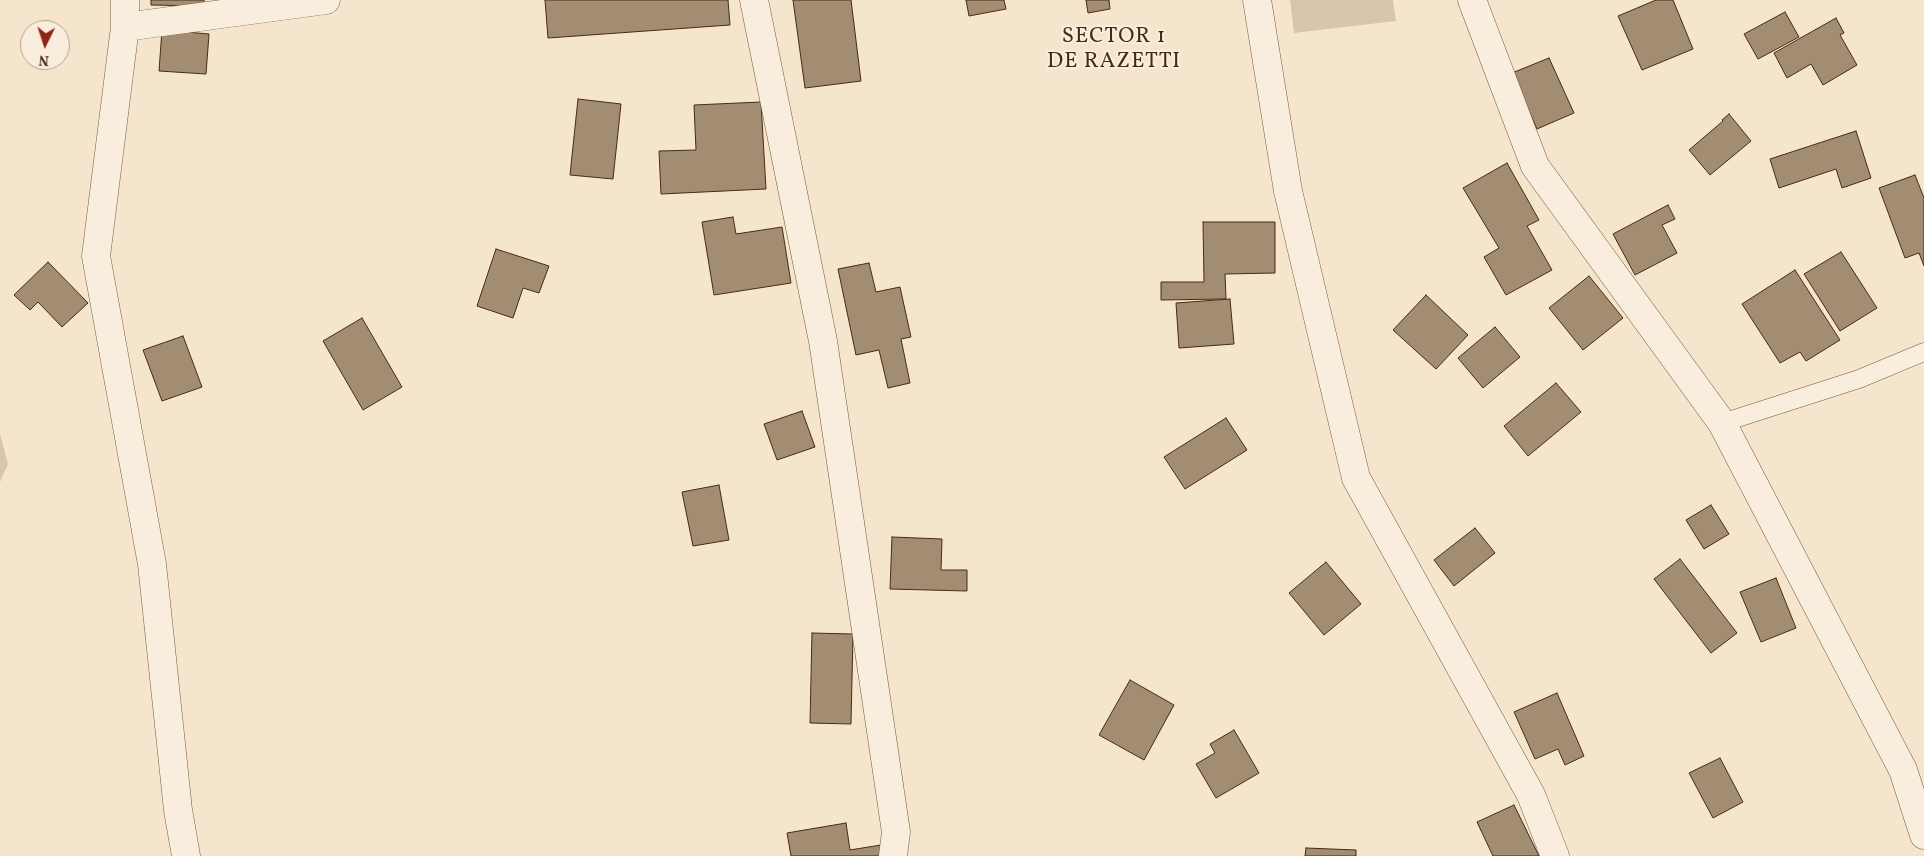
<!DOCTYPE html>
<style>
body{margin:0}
#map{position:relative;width:1924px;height:856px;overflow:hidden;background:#f6e5cd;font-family:Vollkorn,serif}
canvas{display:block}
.north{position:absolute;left:20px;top:20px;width:50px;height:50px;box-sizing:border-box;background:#f9eede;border:1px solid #b2a08c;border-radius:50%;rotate:184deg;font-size:14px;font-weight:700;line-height:20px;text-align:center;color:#472b10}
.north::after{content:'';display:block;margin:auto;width:18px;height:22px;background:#8f2418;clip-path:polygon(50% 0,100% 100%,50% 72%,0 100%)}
</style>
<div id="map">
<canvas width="1924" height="856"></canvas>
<div class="north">N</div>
</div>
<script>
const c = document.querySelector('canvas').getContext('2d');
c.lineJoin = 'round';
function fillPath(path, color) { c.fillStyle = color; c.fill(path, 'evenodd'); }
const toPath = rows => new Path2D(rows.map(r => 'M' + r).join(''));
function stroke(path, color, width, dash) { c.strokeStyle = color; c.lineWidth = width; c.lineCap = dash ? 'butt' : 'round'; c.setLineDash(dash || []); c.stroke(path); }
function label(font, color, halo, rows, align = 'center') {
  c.font = font + ' Vollkorn,serif'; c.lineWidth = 4; c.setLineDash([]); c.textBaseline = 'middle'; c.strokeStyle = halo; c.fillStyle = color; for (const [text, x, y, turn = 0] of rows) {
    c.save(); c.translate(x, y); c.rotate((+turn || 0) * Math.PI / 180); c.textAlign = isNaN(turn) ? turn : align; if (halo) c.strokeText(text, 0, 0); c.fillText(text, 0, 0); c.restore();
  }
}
fillPath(toPath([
 [1290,0,1393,0,1396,21,1294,33],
 [0,434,8,464,0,482]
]), '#d8c5ad');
const building = toPath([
 [151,0,204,0,204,6,151,5,151,0],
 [545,0,728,0,730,25,548,38,545,0],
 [793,0,851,0,861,81,805,88,793,0],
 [966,0,1004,0,1006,9,969,16,966,0],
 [1086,0,1109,0,1110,9,1088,13,1086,0],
 [1656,0,1673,0,1693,49,1642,70,1618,16,1656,0],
 [1785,12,1799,37,1758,59,1744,34,1785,12],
 [1836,18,1844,33,1840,35,1857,65,1823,85,1811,64,1787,78,1774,53,1836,18],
 [162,30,209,34,206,74,159,71,162,30],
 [1549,58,1574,113,1537,129,1512,73,1549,58],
 [578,99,621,104,613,179,570,175,578,99],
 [761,102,766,189,661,194,659,151,696,150,694,105,761,102],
 [1729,114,1751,141,1710,175,1689,150,1723,121,1722,120,1729,114],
 [1856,131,1871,178,1842,188,1836,169,1779,188,1770,159,1856,131],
 [1507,163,1539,220,1527,226,1552,270,1506,295,1484,257,1499,248,1463,188,1507,163],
 [1915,175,1924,198,1924,266,1919,253,1905,258,1879,188,1915,175],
 [1668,205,1675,219,1662,225,1677,253,1635,275,1613,234,1668,205],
 [733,217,736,234,782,227,791,283,714,295,702,222,733,217],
 [1203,222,1275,222,1275,273,1225,274,1226,299,1161,300,1161,282,1204,282,1203,222],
 [496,249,549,266,539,293,523,288,513,318,477,306,496,249],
 [1841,252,1877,308,1840,331,1804,274,1841,252],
 [48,262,88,303,62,327,38,302,30,310,14,295,48,262],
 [869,263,876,292,900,287,911,337,901,339,910,383,888,388,879,350,856,355,838,269,869,263],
 [1795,270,1840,340,1806,361,1800,352,1780,363,1742,304,1795,270],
 [1589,276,1623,318,1583,350,1549,308,1589,276],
 [1426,295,1468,335,1436,369,1393,330,1426,295],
 [1230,299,1234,344,1179,348,1176,303,1230,299],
 [362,318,402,387,363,410,323,341,362,318],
 [1495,327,1520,357,1483,388,1458,358,1495,327],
 [183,336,202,387,162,401,143,350,183,336],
 [1556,383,1581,412,1528,456,1504,426,1556,383],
 [802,411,815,447,777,460,764,424,802,411],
 [1226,418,1247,450,1185,489,1164,457,1226,418],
 [719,485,729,540,693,546,682,492,719,485],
 [1711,505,1729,534,1704,549,1686,520,1711,505],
 [1475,528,1495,553,1454,586,1434,560,1475,528],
 [892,537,942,539,941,570,967,570,967,591,890,589,892,537],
 [1680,559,1737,633,1711,653,1654,579,1680,559],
 [1326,562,1361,604,1324,635,1289,593,1326,562],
 [1776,578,1796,628,1761,642,1740,592,1776,578],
 [812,633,853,634,851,724,810,723,812,633],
 [1130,680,1174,705,1144,760,1099,735,1130,680],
 [1557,693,1584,756,1565,765,1558,749,1535,759,1514,712,1557,693],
 [1234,730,1259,773,1216,798,1196,764,1215,753,1210,744,1234,730],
 [1720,758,1743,802,1713,818,1689,773,1720,758],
 [1514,805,1539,856,1493,856,1477,822,1514,805],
 [846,823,850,850,881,845,883,856,791,856,787,833,846,823],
 [1306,848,1356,850,1356,856,1305,856,1306,848]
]);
fillPath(building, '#a28c72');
stroke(building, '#472b10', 1);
const lane = toPath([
 [1722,423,1859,379,1924,352]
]);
const street = toPath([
 [125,0,125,27,96,256,152,564,178,810,186,856],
 [754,0,823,341,896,832,893,856],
 [1257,0,1288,191,1356,478,1531,795,1555,856],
 [1472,0,1535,166,1722,423,1903,770,1924,835],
 [125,27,326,0]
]);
stroke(lane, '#735a3f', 19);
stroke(street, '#735a3f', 29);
stroke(lane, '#f9eede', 18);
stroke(street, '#f9eede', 28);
c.letterSpacing = '1px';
label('22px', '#472b10', '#f9eede', [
 ["SECTOR 1",1114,38],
 ["DE RAZETTI",1114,63]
]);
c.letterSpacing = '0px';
</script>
